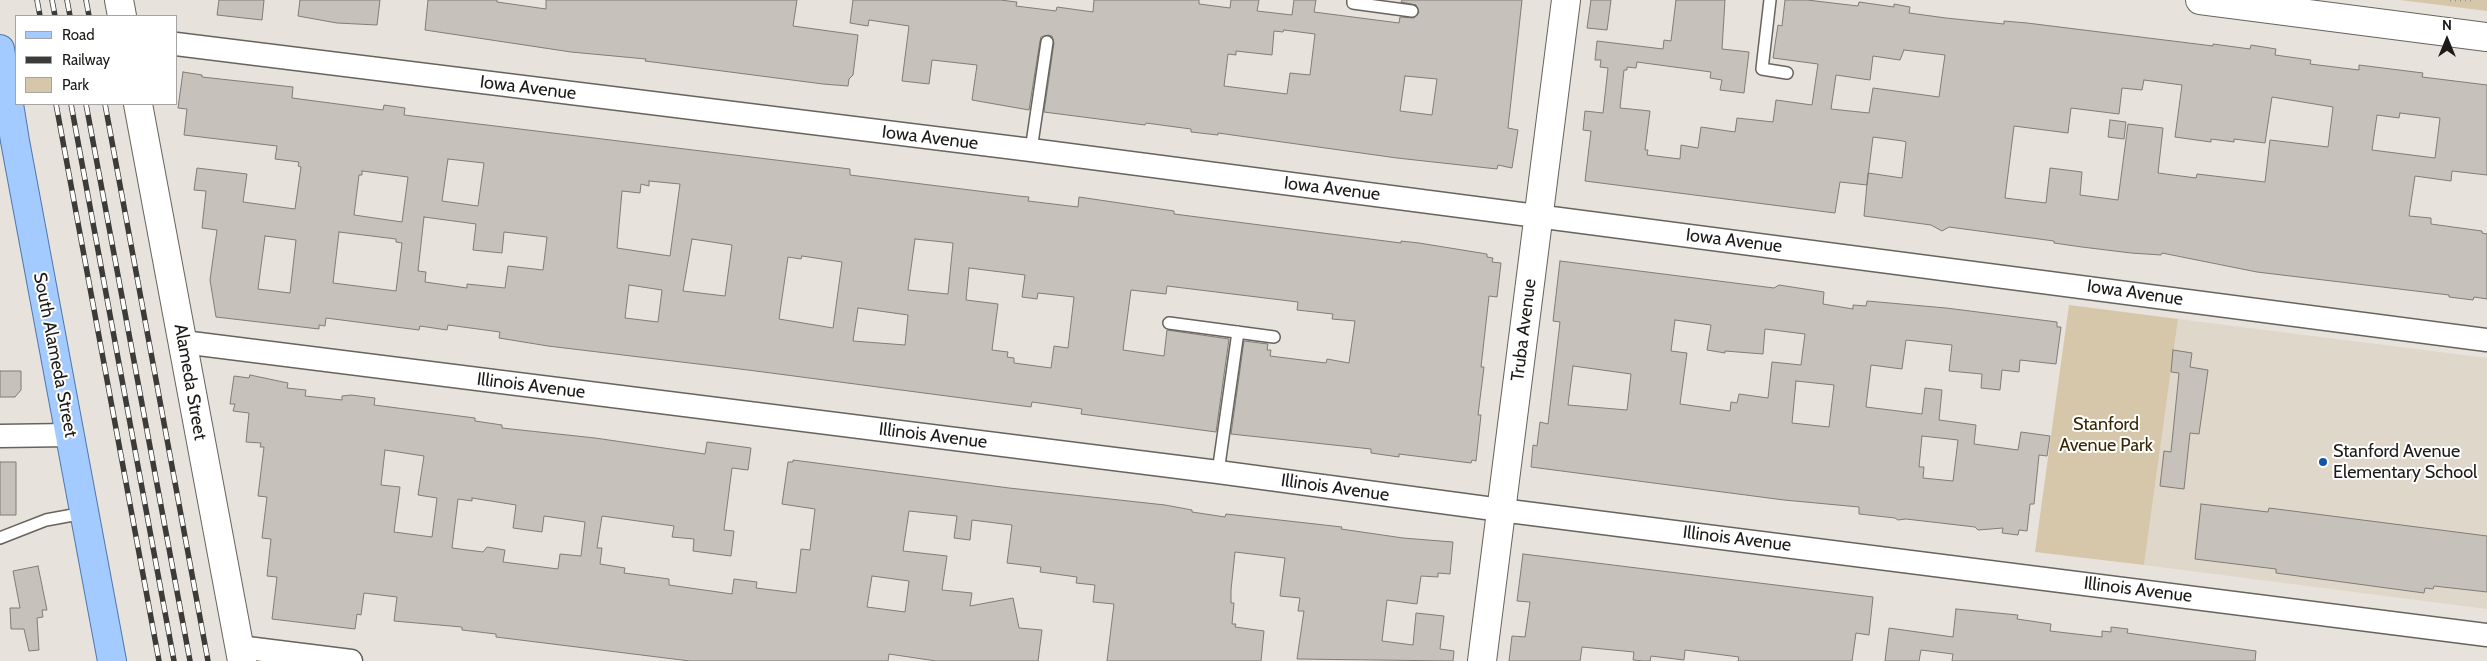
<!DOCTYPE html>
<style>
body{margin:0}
#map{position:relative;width:2487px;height:661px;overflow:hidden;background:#e7e2db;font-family:Cabin,sans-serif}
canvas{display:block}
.legend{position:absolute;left:15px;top:15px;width:162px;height:90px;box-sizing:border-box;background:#fff;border:1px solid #a4a4a3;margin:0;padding:6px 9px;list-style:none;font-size:15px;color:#1c1b18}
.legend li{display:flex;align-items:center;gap:10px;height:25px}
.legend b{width:25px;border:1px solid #a4a4a3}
.north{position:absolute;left:2422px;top:15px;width:50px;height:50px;-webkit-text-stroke:4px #fff;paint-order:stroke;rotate:0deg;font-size:14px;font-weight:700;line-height:20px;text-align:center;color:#1c1b18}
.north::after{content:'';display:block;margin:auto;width:18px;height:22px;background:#1c1b18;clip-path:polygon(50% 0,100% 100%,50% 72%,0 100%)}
</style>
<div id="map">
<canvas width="2487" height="661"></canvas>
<ul class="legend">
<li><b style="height:6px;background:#a4cbff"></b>Road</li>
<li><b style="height:6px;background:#3d3b38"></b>Railway</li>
<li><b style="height:14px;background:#d7c7aa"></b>Park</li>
</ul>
<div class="north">N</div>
</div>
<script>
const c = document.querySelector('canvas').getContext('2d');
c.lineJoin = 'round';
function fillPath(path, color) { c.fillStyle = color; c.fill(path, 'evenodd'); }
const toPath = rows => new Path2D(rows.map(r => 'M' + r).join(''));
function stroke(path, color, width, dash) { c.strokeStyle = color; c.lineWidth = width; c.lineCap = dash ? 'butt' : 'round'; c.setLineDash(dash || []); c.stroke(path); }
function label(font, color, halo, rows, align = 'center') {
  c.font = font + ' Cabin,sans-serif'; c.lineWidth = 4; c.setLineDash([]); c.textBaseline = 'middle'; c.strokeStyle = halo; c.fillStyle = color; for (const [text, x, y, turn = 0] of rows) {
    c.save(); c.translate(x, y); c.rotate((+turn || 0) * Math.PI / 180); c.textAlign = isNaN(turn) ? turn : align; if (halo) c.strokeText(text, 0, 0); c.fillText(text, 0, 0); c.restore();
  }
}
fillPath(toPath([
 [2178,319,2487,358,2487,609,2144,565]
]), '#dfd7c9');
fillPath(toPath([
 [2400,0,2487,0,2487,11],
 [2069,305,2178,319,2144,565,2035,552]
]), '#d7c7aa');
const building = toPath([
 [219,0,264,0,262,20,217,15,219,0],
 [300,0,380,0,377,25,337,23,298,16,300,0],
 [428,0,497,0,497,2,546,9,546,0,797,0,793,26,858,35,853,75,849,79,848,86,823,84,645,61,646,59,571,52,425,30,428,0],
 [853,0,1000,0,1017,2,1016,6,1056,11,1057,7,1093,12,1094,0,1199,0,1199,4,1230,8,1231,0,1259,0,1257,11,1292,15,1294,0,1316,0,1314,12,1399,23,1400,17,1414,18,1419,12,1416,5,1401,2,1402,0,1522,0,1508,128,1518,130,1512,168,1498,165,1497,169,1397,158,1218,133,1218,135,1191,132,1191,129,1146,123,1145,125,1044,112,1054,43,1052,36,1048,35,1041,37,1040,41,1029,110,972,100,977,65,932,60,929,84,902,81,909,26,869,20,868,26,850,23,853,0],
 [1284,30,1315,34,1310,75,1290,73,1287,94,1224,86,1228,54,1236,55,1236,51,1272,55,1274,31,1283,32,1284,30],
 [1405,76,1437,79,1432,115,1400,111,1405,76],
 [1591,0,1611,0,1607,30,1587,28,1591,0],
 [1676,0,1725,0,1722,49,1749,52,1744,93,1720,90,1722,80,1710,78,1711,72,1637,62,1636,68,1627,67,1627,70,1624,70,1620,108,1650,111,1645,150,1648,150,1647,155,1680,159,1681,145,1698,148,1701,127,1735,132,1737,118,1773,122,1776,100,1812,105,1818,64,1773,58,1778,25,1782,26,1785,0,1807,0,1858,6,1859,2,1894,7,1894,4,1910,7,1909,13,1946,18,2004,24,2004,21,2027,23,2213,46,2213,44,2250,49,2251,45,2276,49,2275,55,2311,60,2310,64,2359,70,2359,65,2423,73,2422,77,2487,85,2487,175,2452,171,2451,181,2415,176,2409,216,2431,218,2431,224,2482,231,2482,233,2487,234,2487,299,2474,297,2473,300,2449,297,2449,295,2257,272,2162,253,2161,255,2131,253,2082,247,2054,243,2054,241,1949,227,1942,231,1931,225,1864,216,1868,173,1902,178,1906,142,1903,141,1873,137,1867,185,1840,182,1835,213,1585,181,1591,131,1583,130,1585,111,1603,113,1608,68,1600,67,1601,60,1595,60,1597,41,1663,49,1664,40,1671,41,1676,0],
 [1904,50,1945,55,1939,97,1873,88,1869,113,1831,109,1836,75,1870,80,1873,56,1900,60,1904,50],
 [2144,80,2182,85,2175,137,2211,142,2211,139,2234,142,2234,139,2265,143,2272,97,2333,107,2328,147,2270,140,2265,182,2197,174,2196,178,2158,173,2163,128,2128,124,2118,200,2080,195,2082,172,2050,168,2046,203,2005,198,2014,126,2068,133,2071,108,2119,114,2122,88,2142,90,2144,80],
 [2400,113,2440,118,2435,158,2372,150,2377,115,2399,118,2400,113],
 [183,72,202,75,202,77,293,87,292,98,383,110,384,105,405,108,404,115,850,169,850,175,1018,196,1029,197,1028,201,1078,207,1079,197,1174,211,1174,214,1401,243,1401,241,1419,243,1487,254,1487,257,1493,258,1492,262,1501,263,1497,297,1489,296,1481,367,1484,367,1478,415,1481,415,1476,461,1472,460,1471,463,1399,454,1399,457,1371,453,1371,449,1231,434,1244,341,1268,344,1267,350,1271,350,1270,356,1326,363,1327,359,1349,363,1355,321,1332,319,1333,314,1297,310,1298,302,1167,286,1166,294,1131,290,1123,350,1164,356,1167,330,1229,339,1216,432,1081,414,1082,409,1032,402,1031,407,748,370,548,346,499,338,500,332,448,325,447,330,420,326,419,330,326,318,325,326,319,325,319,329,216,317,210,280,217,230,202,228,206,191,194,190,197,168,247,174,243,202,295,209,301,167,298,166,299,162,275,159,277,146,184,135,187,109,178,108,183,72],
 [448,159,484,163,478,206,442,201,448,159],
 [362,171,408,177,402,222,354,215,359,175,362,175,362,171],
 [649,181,680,184,670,256,617,248,622,191,640,193,641,184,649,186,649,181],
 [424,217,476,224,473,250,502,253,504,232,547,237,543,270,508,266,505,288,467,284,467,288,425,282,426,272,418,271,424,217],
 [339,232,396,239,396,242,402,243,396,291,333,283,339,232],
 [265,236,296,240,290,293,258,289,265,236],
 [692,239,732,245,725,296,683,291,692,239],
 [915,239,953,243,948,294,908,290,915,239],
 [802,256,842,262,833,328,779,319,788,257,801,259,802,256],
 [969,268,1025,275,1022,297,1037,299,1038,293,1074,297,1068,348,1054,346,1051,368,1014,363,1014,358,1007,357,1008,352,992,350,998,304,966,300,969,268],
 [629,285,662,290,658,322,625,318,629,285],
 [858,308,908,315,905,345,853,341,858,308],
 [2110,120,2126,122,2124,139,2108,137,2110,120],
 [1560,261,1774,288,1779,285,1824,292,1823,304,1853,309,1853,305,1866,306,1867,301,1946,308,2057,322,2057,327,2061,327,2056,364,2020,360,2019,372,2002,370,2000,390,1981,388,1982,374,1949,371,1952,345,1906,340,1902,369,1871,365,1866,407,1922,414,1925,388,1942,390,1939,420,1976,425,1974,444,2018,450,2021,432,2050,436,2047,456,2039,455,2034,504,2030,504,2027,531,2019,530,2018,535,2002,533,2003,528,1978,530,1975,527,1906,519,1898,520,1895,518,1859,514,1859,507,1784,500,1531,467,1533,445,1537,446,1540,422,1548,424,1560,322,1553,321,1560,261],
 [1675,320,1711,325,1707,350,1725,353,1725,351,1763,354,1765,329,1805,334,1801,365,1772,362,1768,398,1739,394,1737,403,1731,402,1730,411,1680,404,1687,353,1671,351,1675,320],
 [1573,366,1631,374,1627,410,1568,405,1573,366],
 [1796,381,1834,385,1829,427,1792,423,1796,381],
 [1922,436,1958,440,1953,481,1923,478,1924,467,1919,467,1922,436],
 [2173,350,2192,353,2190,367,2208,370,2199,434,2190,433,2184,489,2160,486,2164,451,2171,452,2179,373,2171,372,2173,350],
 [0,371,21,371,21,390,15,397,0,397,0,371],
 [250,375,288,383,287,388,306,390,305,396,342,400,342,396,351,395,375,398,374,405,475,418,475,421,502,425,502,428,595,438,705,454,707,442,751,448,748,470,732,468,724,530,734,531,731,556,693,551,694,539,672,537,674,526,602,516,597,548,602,548,600,564,625,568,624,573,669,579,669,585,732,594,734,579,757,582,756,588,796,593,801,549,810,550,815,509,782,504,788,462,793,462,793,460,1009,488,1165,505,1192,510,1192,512,1225,517,1226,514,1342,527,1341,529,1403,538,1453,542,1450,574,1438,573,1438,577,1421,576,1417,604,1387,600,1382,641,1413,645,1416,613,1444,616,1440,649,1454,651,1453,661,1297,659,1304,611,1298,611,1300,598,1280,596,1285,558,1235,552,1231,590,1231,603,1234,603,1232,624,1236,624,1235,627,1264,631,1261,661,1107,661,1114,604,1093,602,1095,585,1076,583,1077,577,1040,572,1041,567,1007,563,1012,525,972,520,970,540,954,538,957,516,909,511,903,551,947,556,942,590,972,593,970,606,1013,598,1019,628,1042,630,1038,661,936,661,889,654,888,661,690,661,496,637,496,634,462,630,462,627,394,621,397,597,364,593,361,615,357,614,355,629,272,619,277,577,267,576,271,539,262,538,267,497,258,496,264,447,260,447,261,443,246,442,249,413,233,411,235,404,230,404,234,376,249,378,250,375],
 [385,450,424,456,418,495,437,498,432,537,394,532,400,487,381,485,385,450],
 [472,498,516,505,513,528,542,532,544,516,585,522,581,556,560,554,558,569,503,562,505,550,487,547,483,552,452,548,458,499,472,501,472,498],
 [872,576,909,581,905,612,867,607,872,576],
 [0,462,16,462,16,515,0,515,0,462],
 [2201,504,2268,512,2269,508,2487,536,2487,592,2434,586,2433,589,2425,588,2424,593,2276,573,2276,569,2195,559,2201,504],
 [1523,554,1873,597,1869,635,1856,633,1852,661,1738,661,1739,657,1685,650,1684,660,1651,656,1650,661,1643,661,1633,660,1634,652,1582,647,1580,661,1509,661,1512,636,1525,637,1530,602,1517,601,1523,554],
 [38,566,47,610,42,610,43,617,37,618,39,650,29,651,24,629,11,629,10,608,20,608,13,571,38,566],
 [1956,609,2018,615,2017,619,2051,624,2050,631,2102,637,2102,631,2111,632,2111,627,2128,629,2127,633,2256,651,2255,661,1952,661,1953,654,1921,650,1919,661,1885,661,1889,628,1953,637,1956,609]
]);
fillPath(building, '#c6c2bb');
stroke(building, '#807d76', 1);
const service = toPath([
 [1353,0,1353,3,1412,11],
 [1770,0,1762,69,1787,73],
 [1031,150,1047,42],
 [1169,323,1274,337],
 [1218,472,1238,332],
 [0,538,46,520,84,513]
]);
const minor = toPath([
 [176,44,1031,150,2487,340],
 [183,342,1218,472,1501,510,2487,635],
 [0,436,70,435],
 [239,647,351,661]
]);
const tertiary = toPath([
 [119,0,122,16],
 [2200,0,2487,37],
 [138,104,242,661],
 [1482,661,1566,0]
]);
const primary = toPath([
 [0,49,15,141,112,661]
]);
stroke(service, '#67635d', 14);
stroke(minor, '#67635d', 25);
stroke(tertiary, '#67635d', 30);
stroke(primary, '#4d77ae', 30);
stroke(toPath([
 [2450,0,2471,0]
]), '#9a9791', 3, [1, 4]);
stroke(service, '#fff', 11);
stroke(minor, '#fff', 22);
stroke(tertiary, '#fff', 28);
stroke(primary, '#a4cbff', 28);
const rail = toPath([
 [37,0,40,16],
 [52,0,55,16],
 [67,0,70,16],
 [86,0,89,16],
 [56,104,159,661],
 [71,104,174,661],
 [86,104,190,661],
 [105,104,208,661]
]);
stroke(rail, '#3d3b38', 5.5);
stroke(rail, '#fff', 4, [11]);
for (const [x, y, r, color] of [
 [2323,462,5,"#1155a5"]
]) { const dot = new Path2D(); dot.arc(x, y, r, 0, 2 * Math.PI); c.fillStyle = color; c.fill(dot); stroke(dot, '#fff', 2); }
label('18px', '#1c1b18', '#fff', [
 ["Iowa Avenue",528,88,7],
 ["Iowa Avenue",930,138,7],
 ["Iowa Avenue",1332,189,7],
 ["Iowa Avenue",1734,241,7],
 ["Iowa Avenue",2135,293,8],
 ["Truba Avenue",1524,330,-83],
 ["South Alameda Street",55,355,79],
 ["Alameda Street",190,382,80],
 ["Illinois Avenue",531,386,7],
 ["Illinois Avenue",933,436,7],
 ["Illinois Avenue",1335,488,8],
 ["Illinois Avenue",1737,539,7],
 ["Illinois Avenue",2138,590,7]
]);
label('18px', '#392701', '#fff', [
 ["Stanford",2106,425],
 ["Avenue Park",2106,446]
]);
label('18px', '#1c1b18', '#fff', [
 ["Stanford Avenue",2333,452],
 ["Elementary School",2333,473]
], 'left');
</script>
